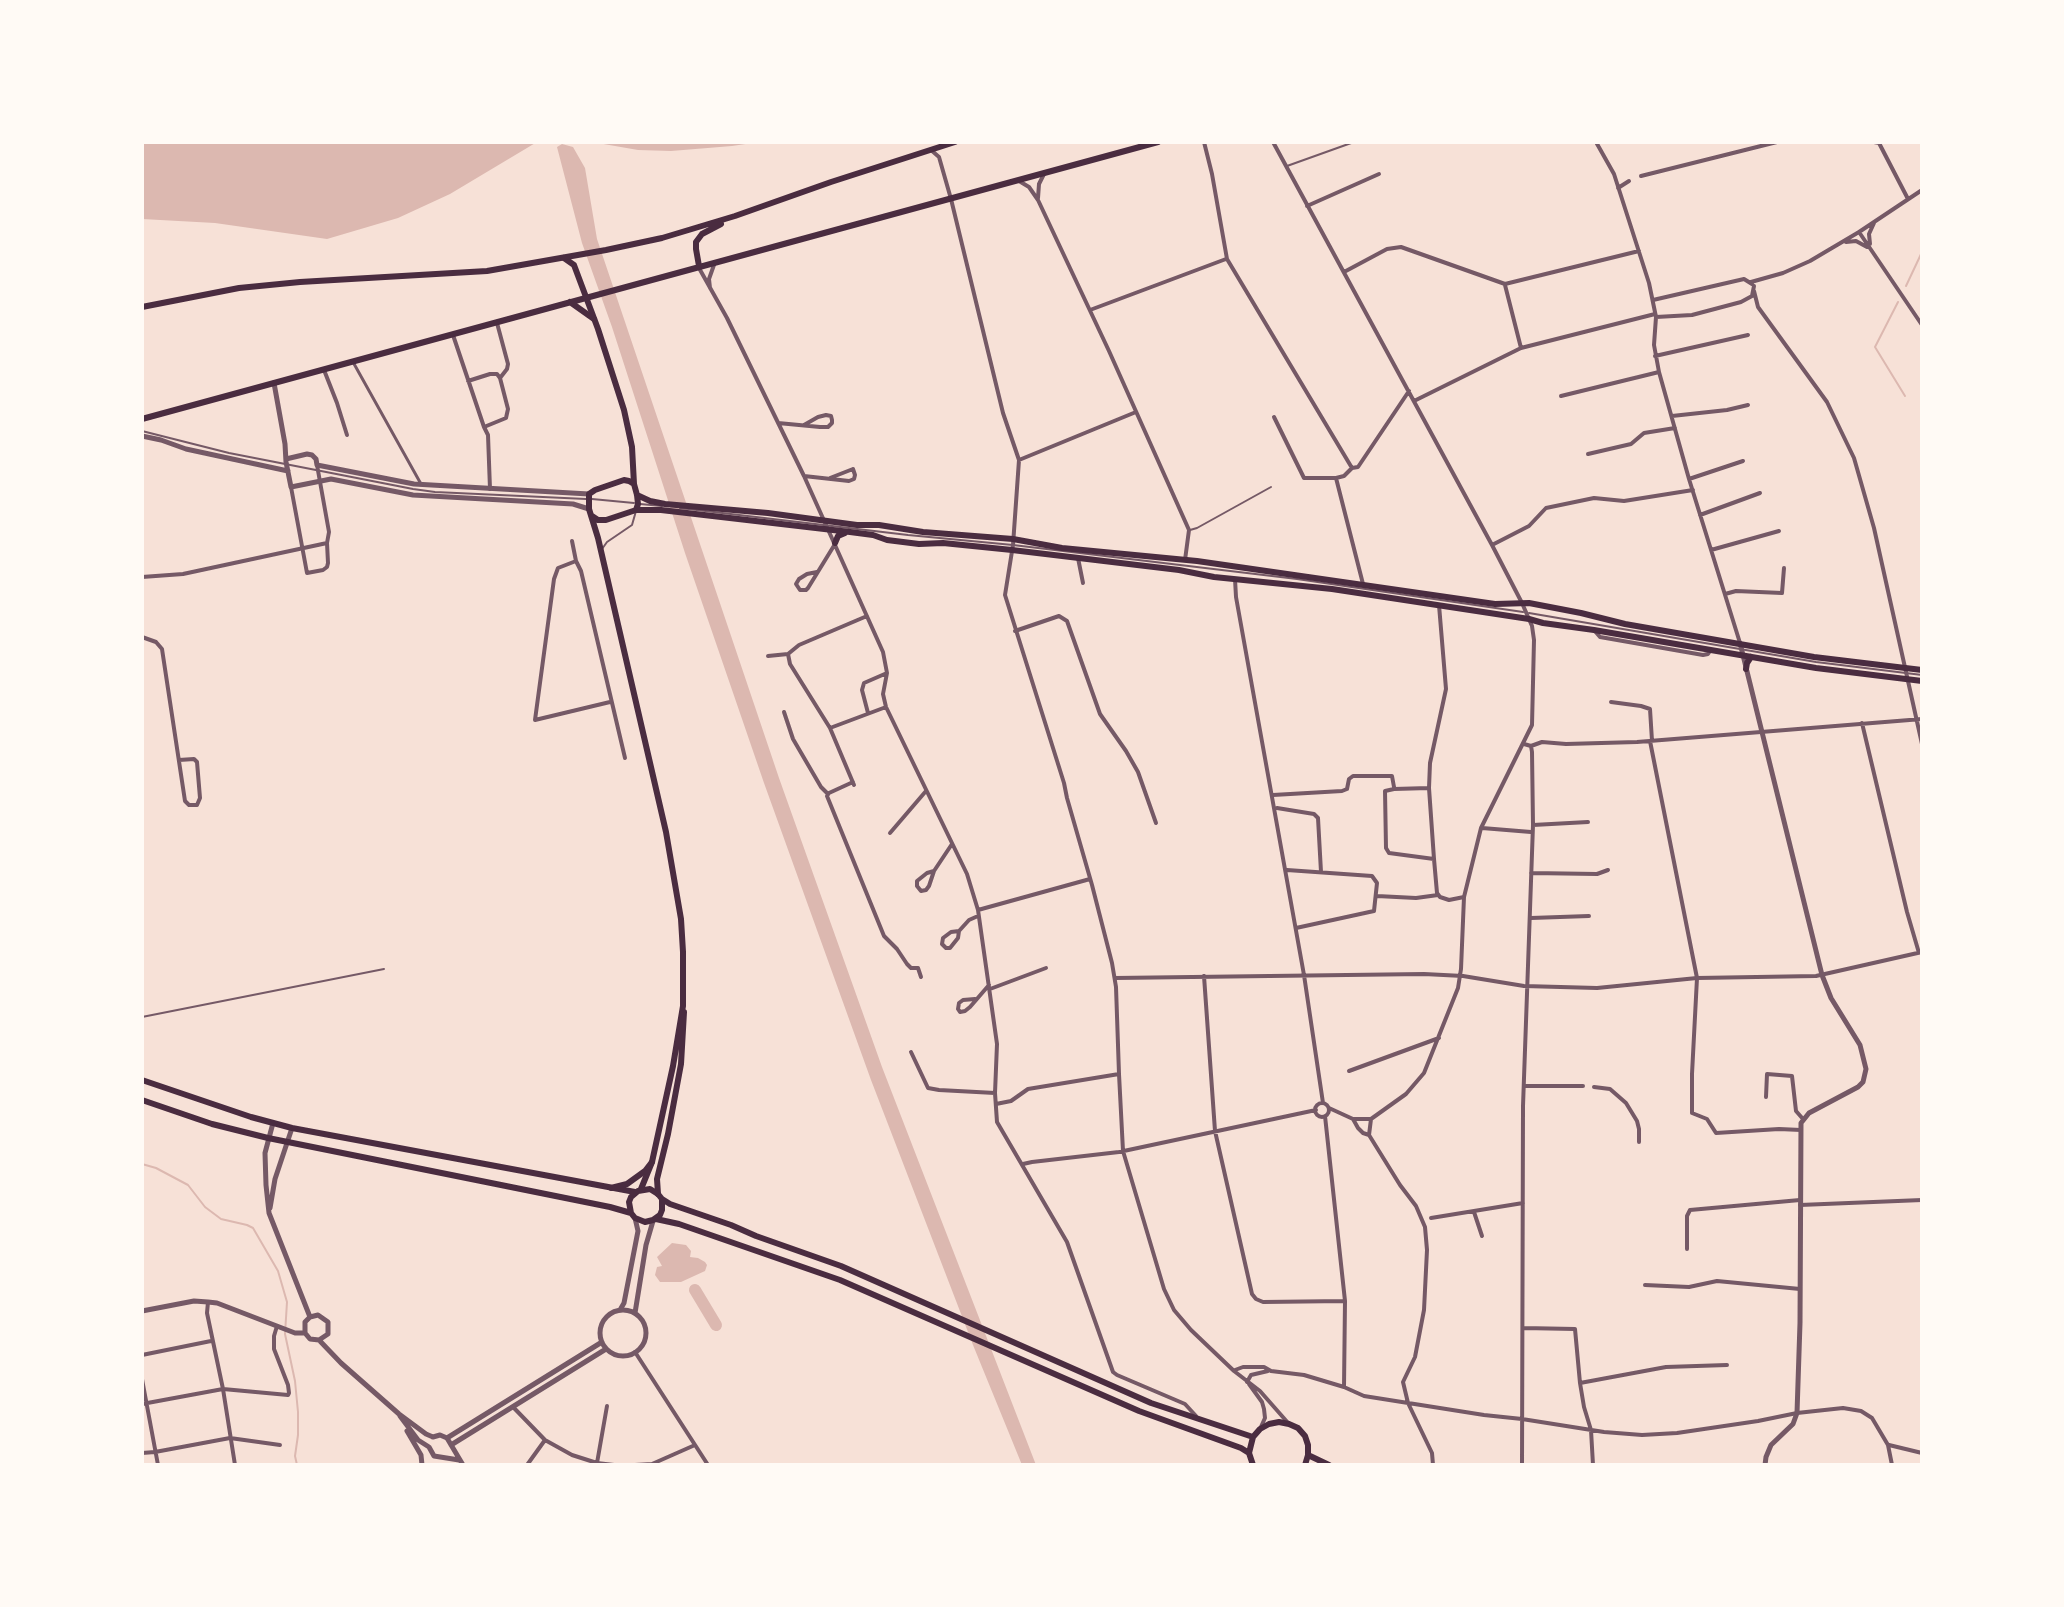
<!DOCTYPE html>
<style>
body{margin:0}
#map{position:relative;width:2064px;height:1607px;overflow:hidden;background:#f7e1d7;font-family:Cabin,sans-serif}
canvas{display:block}
.frame{position:absolute;inset:0;border:144px solid #fffaf5;pointer-events:none}
</style>
<div id="map">
<canvas width="2064" height="1607"></canvas>
<div class="frame"></div>
</div>
<script>
const c = document.querySelector('canvas').getContext('2d');
c.lineJoin = 'round';
function fillPath(path, color) { c.fillStyle = color; c.fill(path, 'evenodd'); }
const toPath = rows => new Path2D(rows.map(r => 'M' + r).join(''));
function stroke(path, color, width, dash) { c.strokeStyle = color; c.lineWidth = width; c.lineCap = dash ? 'butt' : 'round'; c.setLineDash(dash || []); c.stroke(path); }
fillPath(toPath([
 [142,142,537,142,450,194,398,218,327,239,215,223,142,219],
 [592,142,759,142,732,146,671,151,638,150],
 [562,144,573,147,585,168,597,239,779,778,882,1067,1036,1465,1022,1465,973,1345,871,1080,764,783,685,553,612,327,582,243,557,147],
 [672,1243,686,1245,691,1251,690,1257,698,1258,705,1262,707,1265,705,1271,681,1282,660,1282,655,1275,657,1267,662,1266,657,1257]
]), '#dcb8b0');
stroke(toPath([
 [1906,286,1922,252],
 [1898,302,1875,347,1905,396],
 [142,1164,156,1168,188,1185,205,1207,221,1219,247,1225,253,1228,278,1271,287,1302,285,1334,295,1381,298,1412,298,1435,295,1456,297,1465]
]), '#dcb8b0', 2);
stroke(toPath([
 [695,1290,716,1325]
]), '#dcb8b0', 12);
stroke(toPath([
 [1287,166,1354,142],
 [142,431,229,453,413,489,435,492,586,499],
 [592,499,634,503],
 [640,504,662,506],
 [680,508,908,535,1013,545,1297,579,1523,612],
 [1190,530,1197,528,1271,487],
 [602,549,607,542,632,525,636,511],
 [1529,613,1816,662,1922,675],
 [142,1017,384,969]
]), '#755966', 2);
stroke(toPath([
 [353,362,421,484]
]), '#755966', 3);
stroke(toPath([
 [1204,142,1212,174,1227,259,1352,468],
 [1273,142,1492,545,1522,603,1532,626,1534,640,1532,725,1481,828,1464,897,1461,969,1458,988,1424,1073,1406,1094,1371,1119,1369,1135,1400,1185,1416,1206,1425,1227,1427,1250,1424,1310,1415,1357,1403,1382,1408,1403,1432,1453,1433,1465],
 [1596,142,1614,174,1649,283,1656,317,1654,345,1659,372,1689,479,1740,643],
 [1874,142,1879,143,1908,199],
 [931,150,939,157,951,199,1003,413,1019,460,1013,545,1005,595,1064,783,1067,798,1092,885,1112,963,1116,987,1119,1074,1123,1151,1164,1289,1174,1310,1191,1330,1234,1371,1260,1391,1289,1424],
 [1641,176,1777,142],
 [1019,181,1029,187,1038,200,1109,351,1189,530,1185,560],
 [1618,188,1629,181],
 [1038,198,1039,184,1044,174],
 [1307,206,1379,174],
 [1859,232,1922,325],
 [1846,242,1856,241,1867,247],
 [1870,244,1869,234,1874,223],
 [699,268,727,318,804,476,883,652,887,673,883,694,886,707,967,874,978,910,997,1044,995,1093,997,1122,1067,1242,1113,1372,1117,1375,1185,1404,1196,1416],
 [1344,272,1387,249,1401,247,1505,284,1639,251],
 [1751,282,1783,273,1810,261,1859,232,1922,190],
 [1505,285,1521,348],
 [710,288,709,279,715,262],
 [1754,291,1758,307,1827,402,1854,458,1874,528,1922,744],
 [1653,300,1744,279,1752,284],
 [1090,310,1226,259],
 [1656,317,1692,315,1741,302,1752,296,1754,286],
 [497,323,508,364,507,369,500,378],
 [453,335,484,427],
 [1655,356,1748,335],
 [324,370,337,403,347,435],
 [468,381,490,374,497,374,500,378,508,409,506,418,484,427,488,435,490,489],
 [1561,396,1659,372],
 [1414,401,1521,348,1655,314],
 [1672,416,1727,410,1748,405],
 [1274,417,1304,478,1336,478,1344,476,1352,468,1358,467,1409,391],
 [778,423,820,427,828,427,832,423,832,420,831,416,826,415,818,417,804,425],
 [1588,454,1631,444,1644,433,1675,428],
 [1019,460,1136,412],
 [804,476,849,481,854,479,855,475,853,469,830,478],
 [1336,478,1363,584],
 [1689,479,1743,461],
 [291,487,307,573,323,570,327,567,328,563,327,543],
 [1700,515,1760,493],
 [572,541,576,561,581,571,625,758],
 [1492,545,1529,526,1546,508,1594,498,1624,501,1693,490],
 [1711,550,1779,531],
 [1078,558,1083,583],
 [576,561,558,568,554,579,535,720,610,702],
 [817,572,807,574,799,579,796,584,800,590,806,590,808,588,835,544],
 [142,577,183,574,327,543,329,532,317,465],
 [1235,579,1236,597,1304,975,1323,1103],
 [1725,594,1736,591,1782,593,1784,568],
 [1439,605,1446,689,1430,763,1429,788,1434,859,1437,893,1440,897,1449,900,1464,897],
 [1594,630,1600,637,1703,655,1708,654,1710,651],
 [1015,631,1059,616,1067,621,1100,714,1126,751,1138,772,1156,823],
 [142,637,156,642,162,649,185,801,189,805,197,805,200,798,197,762,194,759,179,760],
 [768,656,788,654],
 [1611,702,1641,706,1650,709,1652,741],
 [784,712,793,739,821,787,828,794],
 [868,713,862,690,864,683,887,673],
 [1862,723,1907,912,1919,953],
 [830,728,886,707],
 [1650,741,1697,978,1692,1074,1692,1113,1707,1119,1716,1133,1779,1129,1801,1130],
 [1531,746,1542,742,1566,744,1637,742,1922,719],
 [853,782,829,793,827,796,884,936,897,949,907,964,911,968,918,968,921,977],
 [854,785,830,728,790,664,788,654,799,645,867,616],
 [1429,788,1394,789,1385,791,1386,848,1389,853,1434,859],
 [1273,795,1342,791,1347,789,1349,779,1353,776,1392,776,1394,787],
 [1277,808,1314,814,1318,818,1321,872],
 [1533,825,1588,822],
 [1482,828,1531,832],
 [890,833,926,791],
 [1287,870,1372,876,1377,883,1374,911,1296,928],
 [934,871,927,873,917,881,917,886,921,891,926,890,929,886,934,871,952,844],
 [1531,873,1597,874,1608,870],
 [1377,896,1416,898,1438,895],
 [978,910,1090,879],
 [1531,918,1589,916],
 [959,931,951,932,943,938,942,944,946,948,950,948,958,938,959,931,969,920,978,916],
 [1204,976,1215,1131,1252,1294,1256,1299,1263,1302,1345,1301],
 [1115,978,1424,974,1463,976,1524,986,1597,988,1697,978,1816,976,1922,952],
 [990,989,1046,968],
 [975,999,963,1000,959,1003,958,1009,960,1012,965,1011,970,1007,989,985],
 [911,1052,928,1088,939,1090,995,1093],
 [1349,1071,1439,1038],
 [1524,1086,1583,1086],
 [1594,1087,1610,1089,1626,1103,1637,1121,1639,1129,1639,1142],
 [1766,1097,1767,1074,1792,1076,1796,1111,1803,1119],
 '1315 1110a7 7 0 1 1 14 0a7 7 0 1 1-14 0Z',
 [996,1104,1011,1101,1028,1089,1119,1074],
 [1329,1108,1353,1119,1371,1119],
 [1325,1116,1345,1301,1344,1387],
 [1353,1119,1358,1128,1363,1133,1369,1135],
 [1023,1164,1032,1162,1119,1152,1316,1110],
 [1800,1205,1922,1200],
 [1474,1212,1482,1236],
 [1431,1218,1523,1203],
 [1687,1249,1687,1216,1690,1210,1800,1200],
 [1645,1285,1689,1287,1717,1281,1800,1289],
 [208,1302,207,1313,223,1389,235,1465],
 [1523,1328,1575,1329,1580,1383,1584,1407,1591,1430,1593,1465],
 [635,1352,708,1465],
 [142,1355,211,1341],
 [1235,1370,1243,1367,1264,1367,1271,1371,1304,1375,1344,1387,1364,1396,1484,1415,1522,1419,1604,1432,1642,1435,1677,1433,1758,1421,1797,1413,1843,1408,1861,1411,1872,1418,1888,1445,1892,1465],
 [142,1379,158,1465],
 [1247,1382,1251,1375,1268,1371],
 [1580,1383,1666,1367,1727,1365],
 [1249,1384,1262,1402,1264,1409,1265,1418,1260,1429],
 [142,1404,223,1389,288,1395,289,1393,288,1385,274,1349,274,1336,277,1326],
 [514,1408,545,1440,572,1455,597,1463,614,1465],
 [1889,1445,1922,1453],
 [142,1453,155,1452,230,1438,280,1445],
 [597,1463,607,1406],
 [527,1465,545,1440],
 [635,1465,652,1464,695,1445],
 [1522,1465,1523,1106,1533,825,1532,752,1531,746,1524,744]
]), '#755966', 4);
stroke(toPath([
 [274,383,285,444,286,462,291,487,331,479,413,495,573,504,589,509],
 [142,436,161,440,186,449,288,471],
 [286,459,307,454,312,455,316,459,317,465,414,484,589,494],
 [1740,643,1822,975,1831,998,1860,1045,1866,1069,1863,1082,1858,1087,1809,1113,1801,1123,1800,1323,1797,1413,1793,1424,1771,1445,1766,1457,1765,1465],
 [273,1123,265,1153,266,1185,269,1213,310,1317],
 [270,1208,275,1179,292,1128],
 [620,1310,624,1303,638,1231,635,1218],
 '600 1333a23 23 0 1 1 46 0a23 23 0 1 1-46 0Z',
 [142,1311,194,1301,208,1302,217,1303,295,1333,305,1333,310,1339,319,1340,341,1363,399,1414,426,1434,433,1437],
 [635,1313,646,1245,653,1221],
 [310,1317,318,1315,328,1322,328,1334,319,1340],
 [305,1333,305,1322,310,1317],
 [400,1416,418,1440,429,1447,434,1456,459,1460],
 [407,1431,421,1455,422,1465],
 [433,1437,440,1435,447,1438,463,1465],
 [447,1438,602,1342],
 [451,1445,606,1349]
]), '#755966', 5);
stroke(toPath([
 [564,258,574,265,598,329,624,410,632,447,634,484],
 [637,495,650,501,665,504,768,513,857,525,879,525,923,532,1013,539,1062,548,1197,561,1495,604,1529,603,1581,613,1625,624,1814,657,1922,670],
 [636,510,638,504,637,495,634,484,629,481,624,480,595,490,589,494,589,509,598,538,666,832,681,919,683,952,683,1006,673,1066,652,1162,641,1189],
 [592,516,598,520,606,520,636,510,661,510,850,532,873,535,887,540,919,544,943,543,1012,550,1179,570,1214,577,1332,589,1529,619,1543,623,1594,630,1816,668,1922,681],
 [835,543,838,536,845,533],
 [1746,669,1747,663,1751,657],
 [658,1194,657,1179,668,1134,681,1064,684,1012]
]), '#4a2c40', 6);
stroke(toPath([
 [699,266,696,249,696,242,702,234,721,224],
 [570,302,594,319],
 [142,307,239,288,300,282,487,271,606,250,662,238,735,216,831,182,955,142],
 [142,419,1158,142],
 [142,1080,251,1117,292,1128,635,1192],
 [142,1100,212,1124,268,1138,610,1207,631,1213,635,1218,645,1222,653,1220,660,1215,662,1210,662,1199,658,1194,650,1189,638,1191,631,1197,629,1202,631,1213],
 [611,1188,627,1184,645,1171,652,1162],
 [662,1199,670,1204,731,1225,756,1236,841,1266,1151,1403,1253,1437],
 [656,1219,679,1224,840,1280,1139,1411,1241,1448,1249,1453],
 [1308,1455,1329,1465],
 [1253,1465,1249,1453,1253,1437,1260,1429,1269,1424,1279,1422,1289,1424,1298,1428,1305,1436,1308,1445,1308,1455,1305,1465]
]), '#4a2c40', 6);
</script>
